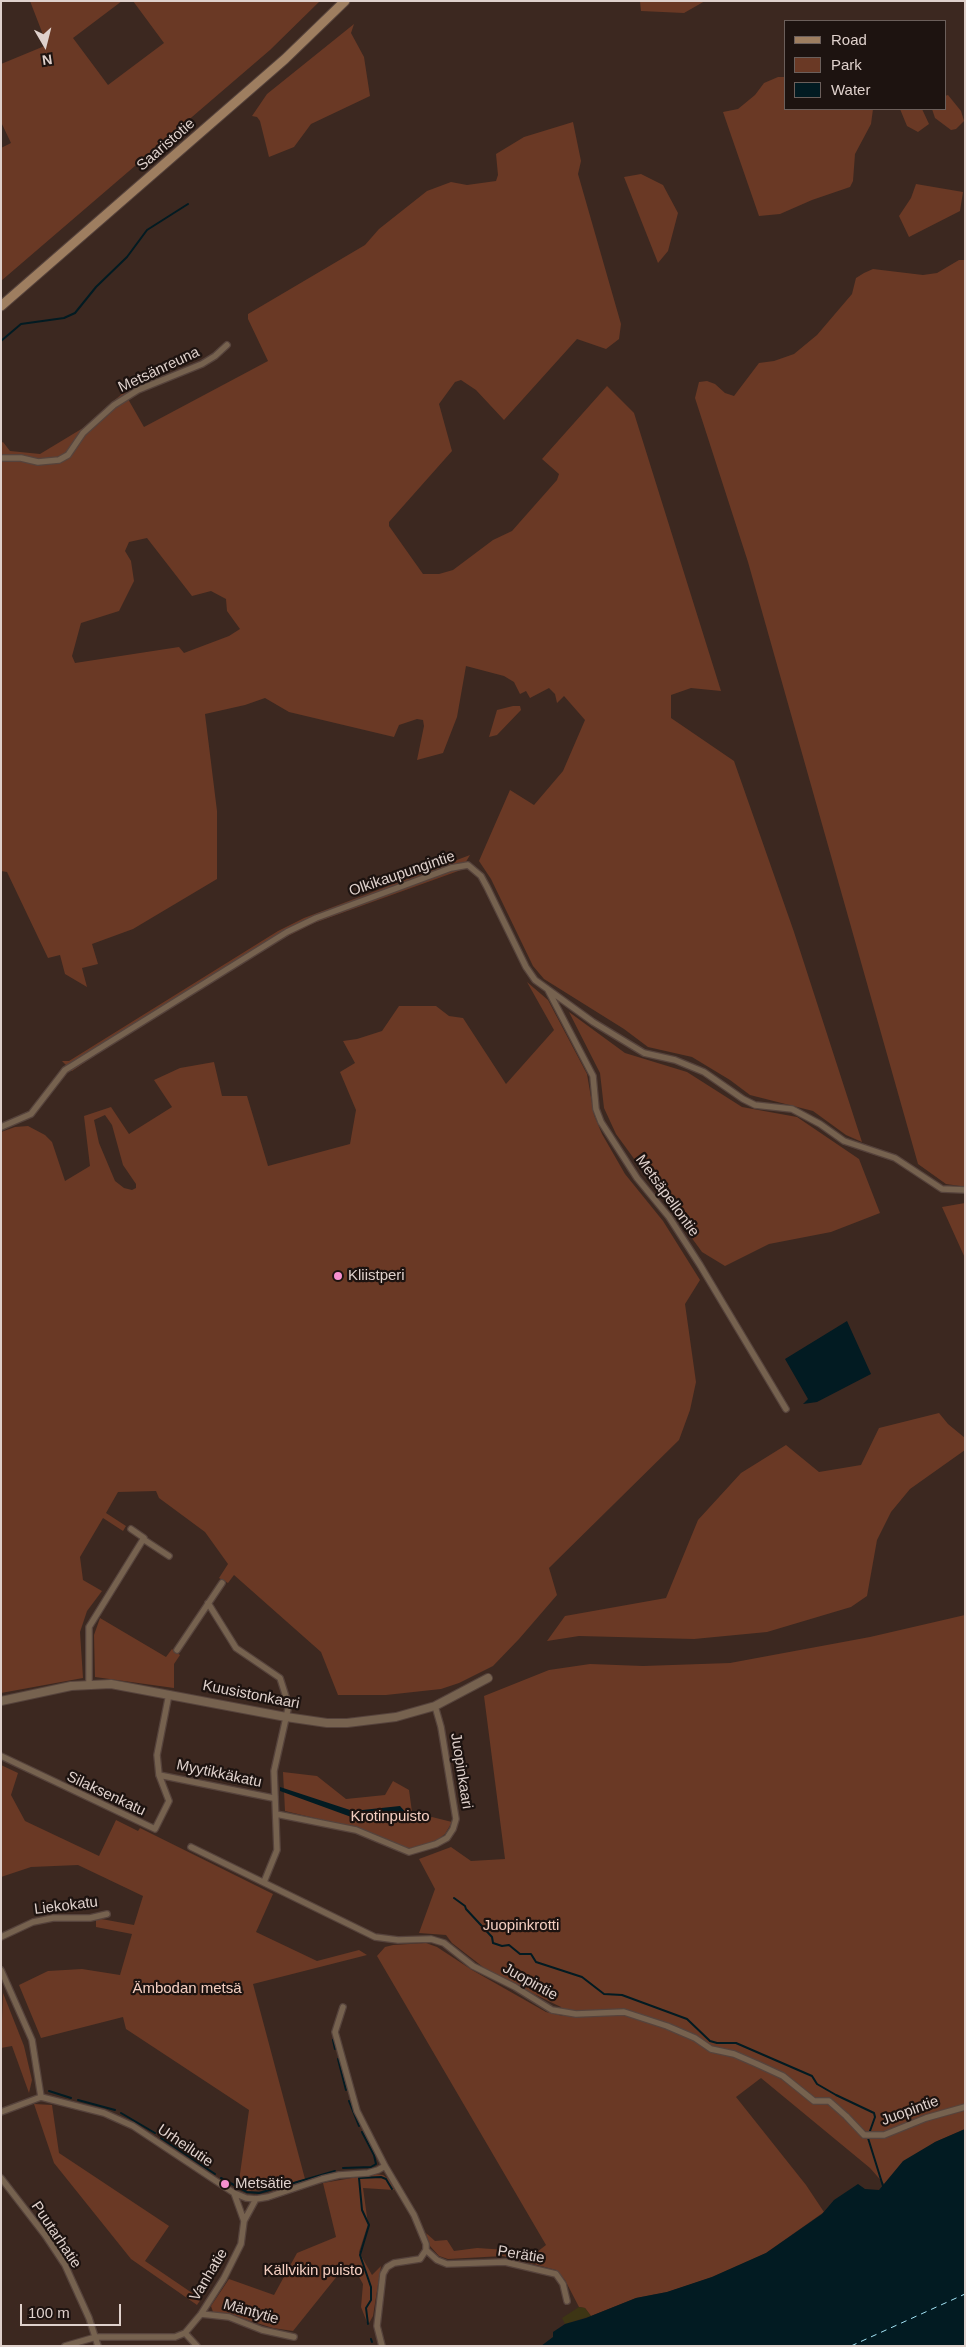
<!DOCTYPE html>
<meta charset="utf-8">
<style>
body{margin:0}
#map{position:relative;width:966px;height:2347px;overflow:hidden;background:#3c2820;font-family:Helvetica,sans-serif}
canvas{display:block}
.frame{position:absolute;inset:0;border:2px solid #dfd1cc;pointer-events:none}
.legend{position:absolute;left:784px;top:20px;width:162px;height:90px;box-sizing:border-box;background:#1d1310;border:1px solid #6b5f5b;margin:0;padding:6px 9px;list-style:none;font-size:15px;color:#dfd1cc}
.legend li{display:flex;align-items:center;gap:10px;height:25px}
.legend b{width:25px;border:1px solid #6b5f5b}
.north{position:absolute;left:20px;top:20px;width:50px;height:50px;-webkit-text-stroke:4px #1d1310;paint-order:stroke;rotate:172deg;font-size:14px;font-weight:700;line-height:20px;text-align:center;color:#dfd1cc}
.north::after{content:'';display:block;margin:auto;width:18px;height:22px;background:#dfd1cc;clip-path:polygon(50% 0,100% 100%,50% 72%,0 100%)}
.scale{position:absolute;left:20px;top:2304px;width:101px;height:22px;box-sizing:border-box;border:2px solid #dfd1cc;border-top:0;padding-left:6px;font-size:15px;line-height:18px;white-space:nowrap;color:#dfd1cc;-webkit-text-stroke:4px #1d1310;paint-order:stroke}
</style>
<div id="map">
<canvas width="966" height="2347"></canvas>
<div class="frame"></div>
<ul class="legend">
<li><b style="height:6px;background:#9e7e60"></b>Road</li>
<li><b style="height:14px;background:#6a3925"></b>Park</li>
<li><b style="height:14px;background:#021b22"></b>Water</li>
</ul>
<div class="north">N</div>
<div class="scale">100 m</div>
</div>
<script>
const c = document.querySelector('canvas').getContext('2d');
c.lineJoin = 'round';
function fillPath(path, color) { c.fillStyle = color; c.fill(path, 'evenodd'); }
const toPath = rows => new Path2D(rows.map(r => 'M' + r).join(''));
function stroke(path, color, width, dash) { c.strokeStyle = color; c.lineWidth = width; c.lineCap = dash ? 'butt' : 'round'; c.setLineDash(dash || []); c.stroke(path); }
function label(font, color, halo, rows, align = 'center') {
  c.font = font + ' Helvetica,sans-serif'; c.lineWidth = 4.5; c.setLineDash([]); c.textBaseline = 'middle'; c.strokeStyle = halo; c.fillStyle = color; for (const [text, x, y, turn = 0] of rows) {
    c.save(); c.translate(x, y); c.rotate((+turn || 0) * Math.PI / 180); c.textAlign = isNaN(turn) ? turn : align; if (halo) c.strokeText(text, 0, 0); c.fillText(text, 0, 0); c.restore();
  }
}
fillPath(toPath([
 [30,1,122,1,73,38,108,85,164,43,133,1,320,1,270,50,1,281,1,148,11,143,1,122,1,64,47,45],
 [640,1,705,1,684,13,641,11],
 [354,24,351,33,364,57,370,96,311,124,294,147,269,157,260,121,257,117,252,116,267,94],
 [778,77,785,77,785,109,873,109,871,124,855,154,853,181,850,187,812,200,780,214,759,216,723,112,738,109,755,95,764,83],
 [948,95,961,111,964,121,956,129,951,130,935,118,932,109,945,109,945,96],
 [900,109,922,109,929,124,918,132,907,126],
 [573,122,581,161,578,174,621,324,619,339,606,349,577,339,504,420,476,390,461,380,455,382,439,404,452,451,389,522,389,526,423,574,439,574,453,570,493,540,512,531,557,480,559,474,542,459,607,386,634,413,721,691,691,688,671,695,671,718,734,761,794,932,862,1142,846,1135,813,1111,750,1095,730,1080,692,1057,648,1047,624,1029,544,979,533,966,491,879,479,861,510,790,534,805,563,771,585,720,564,696,557,703,555,694,549,688,530,698,526,691,520,694,514,682,504,676,466,666,457,717,443,753,417,760,424,726,423,720,417,719,399,725,394,737,289,712,265,698,245,705,205,714,217,811,217,879,133,929,92,944,98,964,82,968,87,987,65,974,60,955,48,958,7,872,1,871,1,443,3,442,10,451,40,454,83,428,124,392,144,427,268,361,248,319,248,314,365,245,379,229,427,191,451,182,467,185,496,181,498,175,496,154,524,137],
 [147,538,192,596,211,591,226,599,227,611,240,629,229,636,184,653,179,647,75,663,72,656,81,623,119,611,134,581,131,561,125,551,129,542],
 [641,174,663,185,678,213,668,251,658,263,624,177],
 [916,184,963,192,960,211,909,237,899,216,911,198],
 [959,260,965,260,965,1186,960,1186,946,1184,918,1164,748,562,695,398,699,382,707,381,715,384,725,393,734,396,759,363,774,361,794,354,817,335,852,294,856,278,864,273,873,269,923,275,937,273],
 [513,706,520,706,521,710,497,735,489,737,497,710],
 [470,855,461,870,314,923,284,938,116,1041,72,1071,62,1061,69,1061,278,931,304,918],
 [527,982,548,1000,587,1074,594,1115,602,1134,625,1174,663,1221,700,1280,685,1304,696,1382,690,1410,679,1440,549,1568,557,1595,519,1639,493,1666,459,1683,441,1689,386,1695,338,1695,321,1652,234,1575,228,1583,219,1578,228,1564,205,1532,159,1498,156,1491,118,1492,106,1513,126,1526,123,1531,103,1518,80,1557,83,1580,102,1591,87,1611,80,1632,83,1678,1,1693,1,1132,15,1127,28,1126,45,1135,52,1142,65,1181,90,1166,84,1116,111,1107,129,1134,172,1107,154,1080,180,1068,214,1062,222,1096,247,1096,268,1166,350,1144,356,1110,340,1072,355,1063,343,1041,357,1039,382,1031,399,1006,436,1006,449,1016,463,1018,506,1084,554,1030],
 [105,1115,112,1125,123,1165,136,1184,136,1188,132,1190,124,1188,115,1181,99,1143,94,1120],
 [569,1012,625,1053,687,1072,742,1107,797,1117,859,1159,880,1213,831,1232,769,1244,725,1266,702,1252,616,1134,604,1108,600,1073],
 [965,1203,965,1258,942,1207],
 [939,1413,948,1424,965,1438,965,1450,910,1489,891,1512,877,1540,867,1596,851,1607,767,1632,694,1639,579,1636,547,1641,565,1616,666,1598,698,1520,741,1473,786,1445,819,1472,861,1465,879,1428],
 [965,1615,965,2129,935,2142,885,2185,870,2168,761,2078,736,2097,806,2185,824,2212,766,2253,712,2277,667,2292,636,2298,591,2316,585,2308,579,2307,565,2280,556,2270,503,2256,448,2259,439,2256,430,2246,426,2233,435,2241,447,2240,454,2251,477,2248,537,2252,546,2245,377,1956,385,1947,393,1945,426,1943,437,1947,472,1970,546,2012,563,2016,561,2007,492,1974,452,1943,446,1935,419,1933,435,1889,419,1859,451,1847,471,1861,505,1859,484,1696,549,1670,590,1664,643,1666,730,1663,870,1637],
 [100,1618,166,1657,172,1649,180,1655,174,1664,174,1688,95,1677,94,1635],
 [1,1765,18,1773,11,1795,25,1821,99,1856,116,1820,138,1831,140,1828,273,1894,256,1932,317,1961,359,1950,367,1955,253,1984,305,2179,266,2190,246,2191,238,2188,249,2110,126,2029,123,2017,41,2038,19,1985,48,1971,82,1969,120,1975,132,1934,96,1927,96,1918,134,1925,143,1896,78,1865,31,1867,1,1877],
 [283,1772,317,1776,346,1799,385,1795,393,1781,409,1790,412,1812,452,1822,445,1834,435,1842,407,1849,357,1828,285,1811],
 [3,1993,24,2046,32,2080,29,2093,12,2046,1,2048],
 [34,2104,52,2105,59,2153,169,2226,145,2261,201,2299,197,2305,131,2259,54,2163],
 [375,2174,383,2175,390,2180,394,2190,363,2188,368,2224,359,2252,372,2275,381,2266,373,2316,368,2325,361,2307,363,2284,354,2268,342,2270,293,2331,273,2328,228,2314,213,2312,211,2306,229,2279,274,2295,297,2253,336,2237,323,2183]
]), '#6a3925');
fillPath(toPath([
 [579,2307,585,2308,591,2316,565,2324,562,2318]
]), '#3d3514');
fillPath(toPath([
 [847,1321,871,1374,817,1402,803,1404,808,1399,785,1359],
 [280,1787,353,1811,400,1806,408,1815,403,1817,399,1814,387,1814,354,1818,280,1791],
 [965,2129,965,2346,541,2346,553,2337,553,2332,565,2324,586,2318,636,2298,667,2292,712,2277,766,2253,822,2214,834,2200,858,2184,865,2189,879,2190,903,2161,935,2142]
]), '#021b22');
stroke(toPath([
 [1,341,21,324,64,318,75,313,96,287,127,257,147,230,188,204],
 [454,1898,465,1906,466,1909,492,1937,493,1943,502,1946,509,1945,520,1954,531,1954,536,1962,582,1977,604,1994,622,1995,687,2019,710,2041,717,2043,736,2043,812,2076,817,2084,836,2095,874,2113,875,2117,870,2131],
 [333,2040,335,2049],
 [338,2059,346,2090],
 [49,2091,71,2098],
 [78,2100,115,2110],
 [349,2101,359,2126],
 [121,2113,155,2133],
 [161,2138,215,2174],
 [868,2138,883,2186],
 [343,2168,371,2167,376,2164,374,2155,362,2132],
 [221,2178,247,2192,259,2193,335,2171],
 [368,2324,366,2308,371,2300,371,2287,360,2255,369,2225,362,2210,359,2178,381,2177,386,2179,392,2189],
 [371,2339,372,2342]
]), '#021b22', 2);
stroke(toPath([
 [851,2346,965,2294]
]), '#a3e4f6', 1, [6, 5]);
const minor = toPath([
 [1,458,21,458,38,462,59,460,68,455,83,433,114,405,138,390,202,364,215,356,227,345],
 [548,990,593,1076,596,1109,601,1122,637,1178,669,1217,700,1265,786,1409],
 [1,1127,31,1114,65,1070,287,932,316,918,451,868,468,865,481,876,487,887,526,967,535,980,593,1022,644,1053,675,1060,704,1072,743,1099,755,1105,792,1109,820,1124,844,1141,895,1158,942,1189,965,1190],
 [143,1539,169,1556],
 [208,1603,236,1648,280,1678,287,1700,288,1709,274,1771,277,1850,264,1882],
 [177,1650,222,1583],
 [89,1683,89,1627,144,1538,131,1529],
 [1,1756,155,1829,169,1801,159,1775,157,1755,169,1694],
 [159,1775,273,1798],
 [276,1814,356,1830,409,1852,436,1844,447,1838,453,1829,456,1819,441,1727,435,1706],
 [191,1847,375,1937,398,1940,431,1939,444,1943,473,1966,515,1987,552,2010,576,2014,624,2012,667,2026,695,2038,711,2049,734,2054,757,2064,783,2076,814,2101,829,2101,846,2116,864,2135,884,2135,926,2118,965,2107],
 [1,1937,33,1922,53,1918,90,1918,107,1914],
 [1,1970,32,2040,41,2097],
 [343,2007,335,2032,357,2111,385,2166,414,2215,426,2244,426,2250,420,2259,394,2263,387,2267,383,2274,377,2326,382,2346],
 [1,2112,41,2097,104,2113,133,2126,234,2193,246,2198,256,2199,268,2197,322,2179,339,2175,368,2173,378,2170,385,2166],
 [1,2178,45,2235,65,2265,89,2318,98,2346],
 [244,2221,256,2199],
 [426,2250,437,2260,447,2264,505,2262,556,2274,563,2284,567,2301],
 [201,2314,229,2317,262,2330,294,2337],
 [185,2333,197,2346],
 [65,2346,96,2337,175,2337,185,2333,201,2314,224,2278,241,2244,244,2221,234,2193]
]);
const tertiary = toPath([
 [1,1701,71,1686,111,1684,286,1717,327,1723,347,1723,396,1717,435,1706,488,1678]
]);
const secondary = toPath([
 [1,306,285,59,345,1]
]);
stroke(minor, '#56433c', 8);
stroke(tertiary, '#56433c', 10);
stroke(secondary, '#56433c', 11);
stroke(minor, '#76624f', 5.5);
stroke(tertiary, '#76624f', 8);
stroke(secondary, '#9e7e60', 9);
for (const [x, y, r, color] of [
 [338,1276,5,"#f790cf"],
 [225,2184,5,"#f790cf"]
]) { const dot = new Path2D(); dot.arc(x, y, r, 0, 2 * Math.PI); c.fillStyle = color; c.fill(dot); stroke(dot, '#1d1310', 2); }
label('15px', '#dfd1cc', '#1d1310', [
 ["Saaristotie",166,145,-41],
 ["Metsänreuna",159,370,-25],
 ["Olkikaupungintie",402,874,-19],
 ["Metsäpellontie",667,1196,54],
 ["Kuusistonkaari",251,1695,11],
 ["Juopinkaari",461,1771,81],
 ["Myytikkäkatu",219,1774,12],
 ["Silaksenkatu",106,1794,25],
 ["Liekokatu",66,1906,-7],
 ["Juopintie",530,1982,29],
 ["Juopintie",910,2111,-20],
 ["Urheilutie",185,2146,34],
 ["Puutarhatie",56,2235,56],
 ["Perätie",521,2255,9],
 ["Vanhatie",209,2275,-59],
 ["Mäntytie",251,2312,16]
]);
label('15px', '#dfd1cc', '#1d1310', [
 ["Kliistperi",348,1276],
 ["Metsätie",235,2184]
], 'left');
label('15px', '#f4cec0', '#1d1310', [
 ["Krotinpuisto",390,1817],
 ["Juopinkrotti",521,1926],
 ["Ämbodan metsä",187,1989],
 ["Källvikin puisto",313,2271]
]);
</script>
